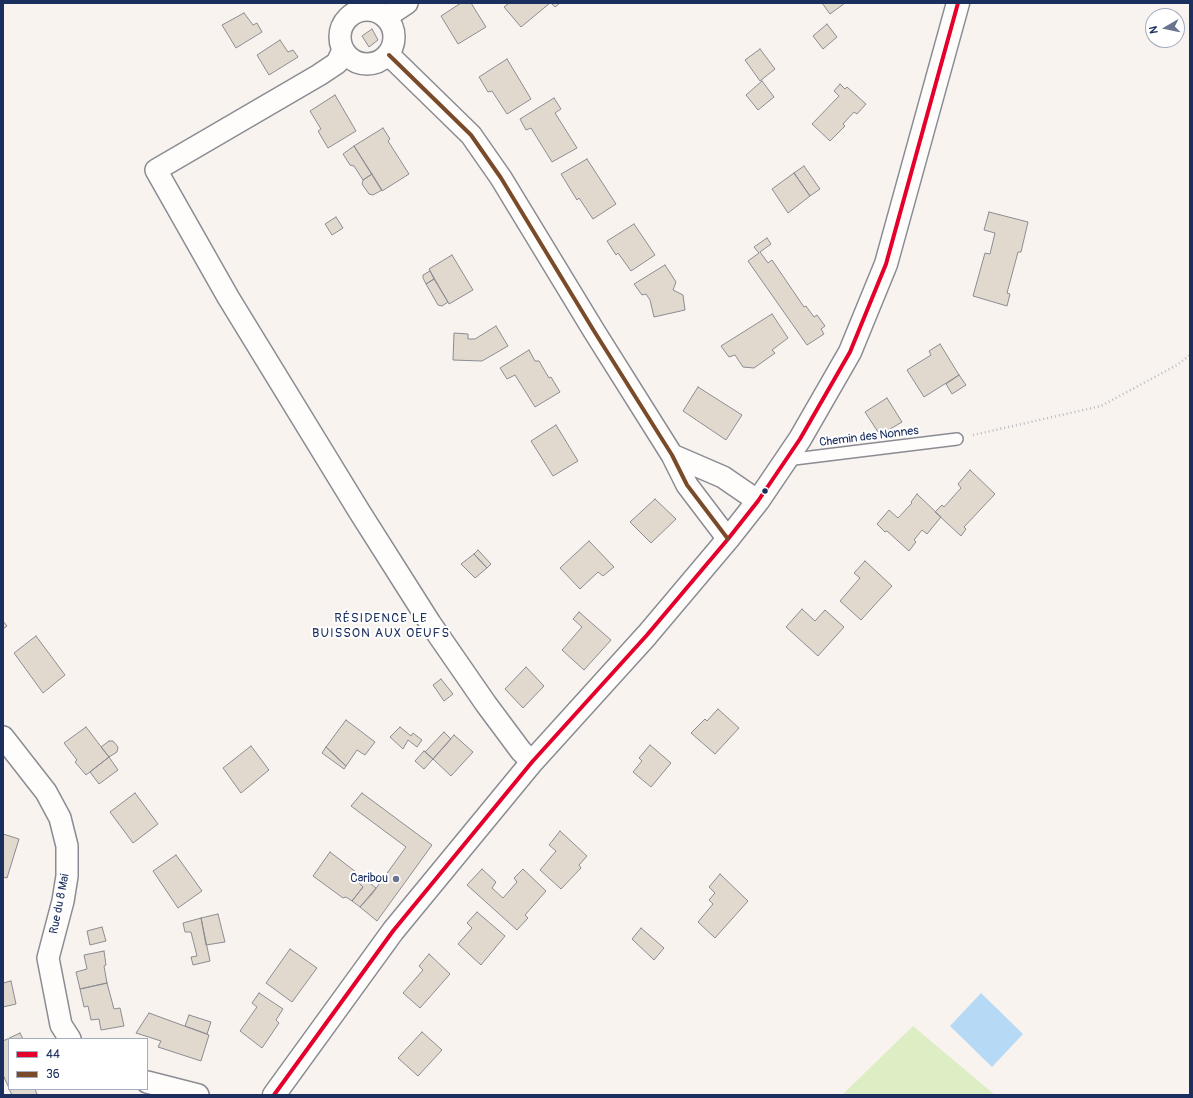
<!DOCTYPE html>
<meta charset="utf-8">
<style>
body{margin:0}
#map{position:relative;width:1193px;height:1098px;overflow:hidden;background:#f8f3ee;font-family:Pangolin,sans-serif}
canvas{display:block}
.frame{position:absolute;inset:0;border:4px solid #1b2f5e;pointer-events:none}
.legend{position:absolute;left:8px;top:1038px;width:140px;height:52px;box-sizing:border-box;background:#fff;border:1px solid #a4acbf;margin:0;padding:5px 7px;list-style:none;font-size:12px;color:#1b2f5e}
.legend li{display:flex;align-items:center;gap:8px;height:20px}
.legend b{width:20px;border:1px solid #a4acbf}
.north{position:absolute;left:1145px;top:8px;width:40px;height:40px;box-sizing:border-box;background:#fff;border:1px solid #a4acbf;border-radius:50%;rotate:261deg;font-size:11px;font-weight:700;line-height:16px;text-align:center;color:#1b2f5e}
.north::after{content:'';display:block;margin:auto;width:14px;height:18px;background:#687490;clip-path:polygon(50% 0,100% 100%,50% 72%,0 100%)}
</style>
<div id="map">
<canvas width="1193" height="1098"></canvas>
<div class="frame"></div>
<ul class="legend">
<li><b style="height:5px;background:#e4002b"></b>44</li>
<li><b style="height:5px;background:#7a4b2a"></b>36</li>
</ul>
<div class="north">N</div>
</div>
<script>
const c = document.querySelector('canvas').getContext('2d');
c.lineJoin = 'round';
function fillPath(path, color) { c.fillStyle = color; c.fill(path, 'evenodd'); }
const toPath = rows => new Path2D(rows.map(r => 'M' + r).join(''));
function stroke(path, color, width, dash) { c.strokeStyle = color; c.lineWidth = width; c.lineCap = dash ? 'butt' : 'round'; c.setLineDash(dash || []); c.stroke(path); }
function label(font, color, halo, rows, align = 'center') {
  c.font = font + ' Pangolin,sans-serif'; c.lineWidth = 4; c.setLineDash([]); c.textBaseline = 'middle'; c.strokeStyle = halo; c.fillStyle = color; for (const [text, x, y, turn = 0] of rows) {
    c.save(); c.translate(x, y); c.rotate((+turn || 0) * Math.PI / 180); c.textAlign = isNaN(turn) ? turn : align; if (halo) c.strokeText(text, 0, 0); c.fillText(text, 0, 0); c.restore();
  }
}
fillPath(toPath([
 [913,1026,995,1095,842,1095]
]), '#ddeec5');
fillPath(toPath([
 [981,993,1023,1034,992,1067,950,1026]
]), '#b6daf5');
const building = toPath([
 [461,3,471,3,486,27,458,44,441,16,461,3],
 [509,3,550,3,521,27,504,7,509,3],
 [551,3,560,3,555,7,551,3],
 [822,3,845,3,830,14,822,3],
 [244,13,253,25,257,23,262,32,236,48,222,25,244,13],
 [827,24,837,37,823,49,813,36,827,24],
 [372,29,378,40,369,47,362,36,372,29],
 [280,40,288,52,293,50,298,57,269,75,257,55,280,40],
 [760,49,775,69,760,81,745,60,760,49],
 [507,59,531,99,507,114,492,91,488,92,479,77,507,59],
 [762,81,774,97,758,110,746,95,762,81],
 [840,84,845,89,847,87,866,104,857,114,854,112,843,124,845,126,830,141,812,124,839,96,834,91,840,84],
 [335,95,356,131,328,148,318,131,321,129,310,111,335,95],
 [554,98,561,109,555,113,577,148,552,162,531,128,526,130,520,119,554,98],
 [383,128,390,139,388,141,409,174,382,191,354,146,383,128],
 [354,146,372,174,363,180,354,166,350,165,343,154,354,146],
 [587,159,616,204,593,219,579,198,577,200,561,174,587,159],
 [804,166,820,189,810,196,794,173,804,166],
 [794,173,810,196,788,213,772,189,794,173],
 [372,174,382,190,373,195,369,194,362,184,363,180,372,174],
 [989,212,1028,222,1021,252,1018,252,1007,293,1010,294,1007,306,973,296,985,253,990,254,995,233,984,230,989,212],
 [336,217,343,228,332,235,325,224,336,217],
 [634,224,655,255,631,271,618,253,616,255,607,241,634,224],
 [767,238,771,244,760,252,768,263,772,260,804,307,806,306,814,317,817,315,825,326,821,329,824,334,807,345,748,261,759,253,754,247,767,238],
 [452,255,473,290,449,304,429,269,452,255],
 [665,265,676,282,673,290,683,295,685,310,654,317,650,300,646,294,642,295,634,284,665,265],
 [430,271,434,279,426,284,423,278,423,275,430,271],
 [434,279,448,302,442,306,438,305,426,284,434,279],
 [772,314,788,338,772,350,775,353,754,368,743,367,735,355,729,357,721,346,772,314],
 [496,326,508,346,482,361,453,360,454,333,468,334,468,339,475,339,496,326],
 [940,344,959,375,924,397,907,370,931,355,929,351,940,344],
 [529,350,535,361,539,361,549,378,551,377,560,392,535,407,515,375,507,379,500,368,529,350],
 [959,375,966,385,952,394,946,384,959,375],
 [698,387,742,415,726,440,683,411,698,387],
 [887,398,902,422,880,435,865,412,887,398],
 [556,425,578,461,553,476,531,441,556,425],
 [970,470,995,494,964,527,966,529,961,536,935,512,942,505,944,507,961,488,958,484,970,470],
 [917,494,941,517,927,534,922,530,914,540,916,542,909,551,887,531,885,532,877,524,889,510,898,518,912,503,911,502,917,494],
 [655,499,676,519,651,543,630,522,655,499],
 [589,541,614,567,603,576,598,572,580,589,560,568,589,541],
 [478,550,491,564,487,568,474,554,478,550],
 [474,554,487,568,475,578,461,564,474,554],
 [865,561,892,586,861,620,840,601,860,578,854,573,865,561],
 [802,609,815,621,825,610,844,627,818,656,786,627,802,609],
 [579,612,611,640,584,670,562,650,582,627,573,619,579,612],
 [3,621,7,626,3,629,3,621],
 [36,636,65,675,43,693,14,653,36,636],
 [526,667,544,686,523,708,505,689,526,667],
 [441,679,453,694,444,701,433,685,441,679],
 [718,709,739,728,715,754,691,733,705,719,707,721,718,709],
 [346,720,375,742,365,755,357,750,346,766,326,747,346,720],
 [86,727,109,757,86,775,75,762,77,760,64,743,86,727],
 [400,727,411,736,413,733,422,740,417,747,408,740,403,749,390,737,400,727],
 [444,732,451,739,433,759,425,752,444,732],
 [454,735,473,752,451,776,433,759,454,735],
 [109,741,113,741,118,747,117,752,109,757,101,747,109,741],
 [650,745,671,763,651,787,633,772,642,761,639,758,650,745],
 [251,746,269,770,241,793,223,768,251,746],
 [326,747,346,766,344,769,322,753,326,747],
 [424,751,433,759,424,769,415,761,424,751],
 [109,757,118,770,99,784,90,772,109,757],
 [135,793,158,824,133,843,110,812,135,793],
 [362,793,432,845,377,921,360,907,372,894,406,847,351,806,362,793],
 [560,831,587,856,579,865,581,868,561,889,540,870,556,851,549,845,560,831],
 [3,834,19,839,7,878,3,877,3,834],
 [330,852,361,876,357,881,363,887,352,901,346,897,343,898,313,876,330,852],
 [176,855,202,891,178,908,153,871,176,855],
 [482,869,496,882,492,888,503,898,517,882,514,878,523,869,546,891,525,915,528,918,517,930,467,885,482,869],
 [720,874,748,901,715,938,698,922,713,904,709,900,715,893,709,887,720,874],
 [361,876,376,888,360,907,352,901,363,887,357,881,361,876],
 [477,912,505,936,481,965,458,944,472,928,467,923,477,912],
 [218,914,225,942,206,945,201,918,218,914],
 [201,918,210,961,193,965,191,957,197,956,191,932,185,932,183,923,201,918],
 [102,927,106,941,90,945,87,931,102,927],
 [641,928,664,948,654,960,632,939,641,928],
 [290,949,317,968,292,1002,266,983,290,949],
 [104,951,106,965,104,966,107,983,80,989,76,972,87,969,84,955,104,951],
 [429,954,450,974,420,1008,403,993,423,970,419,966,429,954],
 [11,981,16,1004,3,1007,3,983,11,981],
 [107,983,114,1009,120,1008,124,1026,101,1030,99,1019,91,1020,88,1006,84,1007,80,989,107,983],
 [259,993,283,1009,276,1020,279,1023,262,1048,240,1031,257,1007,252,1003,259,993],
 [149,1013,209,1035,201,1061,158,1047,161,1041,136,1033,149,1013],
 [189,1015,211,1022,207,1034,185,1026,189,1015],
 [422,1032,442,1050,418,1076,398,1058,422,1032],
 [20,1033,23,1039,9,1039,9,1088,3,1075,3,1041,20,1033],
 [9,1089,35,1089,37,1094,35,1095,12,1095,9,1089]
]);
fillPath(building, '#e1d9ce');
stroke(building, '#8b8c93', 1);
const service = toPath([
 [786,460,957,439]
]);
const minor = toPath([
 '340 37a27 27 0 1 1 54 0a27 27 0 1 1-54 0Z',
 [386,17,407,3],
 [343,50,337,63,319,75,156,170,228,297,359,511,430,623,486,704,521,751,532,762],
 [389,55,471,135,501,178,594,331,672,455,687,485,728,539],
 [672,455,723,477,758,501],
 [3,737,46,792,60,818,67,846,67,876,63,901,48,958,61,1025,70,1039],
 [147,1082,198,1095]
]);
const secondary = toPath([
 [274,1095,393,931,532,762,647,635,728,539,758,501,800,439,850,352,886,264,958,3]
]);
stroke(service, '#8b8c93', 14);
stroke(minor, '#8b8c93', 24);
stroke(secondary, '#8b8c93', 25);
stroke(toPath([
 [973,435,1101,406,1177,365,1190,355]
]), '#b8babe', 2.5, [1, 3]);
stroke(service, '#fefdfc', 11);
stroke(minor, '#fefdfc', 21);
stroke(secondary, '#fefdfc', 22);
stroke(toPath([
 [274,1095,393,931,532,762,647,635,728,539,758,501,800,439,850,352,886,264,958,3]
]), '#e4002b', 4);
stroke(toPath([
 [389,55,471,135,501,178,594,331,672,455,687,485,728,539]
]), '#7a4b2a', 4);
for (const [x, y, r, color] of [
 [765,491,3.5,"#1b2f5e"],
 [396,879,4,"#687490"]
]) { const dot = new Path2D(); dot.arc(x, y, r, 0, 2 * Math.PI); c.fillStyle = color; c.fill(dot); stroke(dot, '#fff', 1.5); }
label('12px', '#1b2f5e', '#fff', [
 ["Chemin des Nonnes",869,437,-7],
 ["Rue du 8 Mai",60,904,-79]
]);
label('12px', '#1b2f5e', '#fff', [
 ["Caribou",388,879]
], 'right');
c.letterSpacing = '1px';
label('13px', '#1b2f5e', '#fff', [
 ["RÉSIDENCE LE",381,619],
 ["BUISSON AUX OEUFS",381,634]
]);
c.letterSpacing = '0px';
</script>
